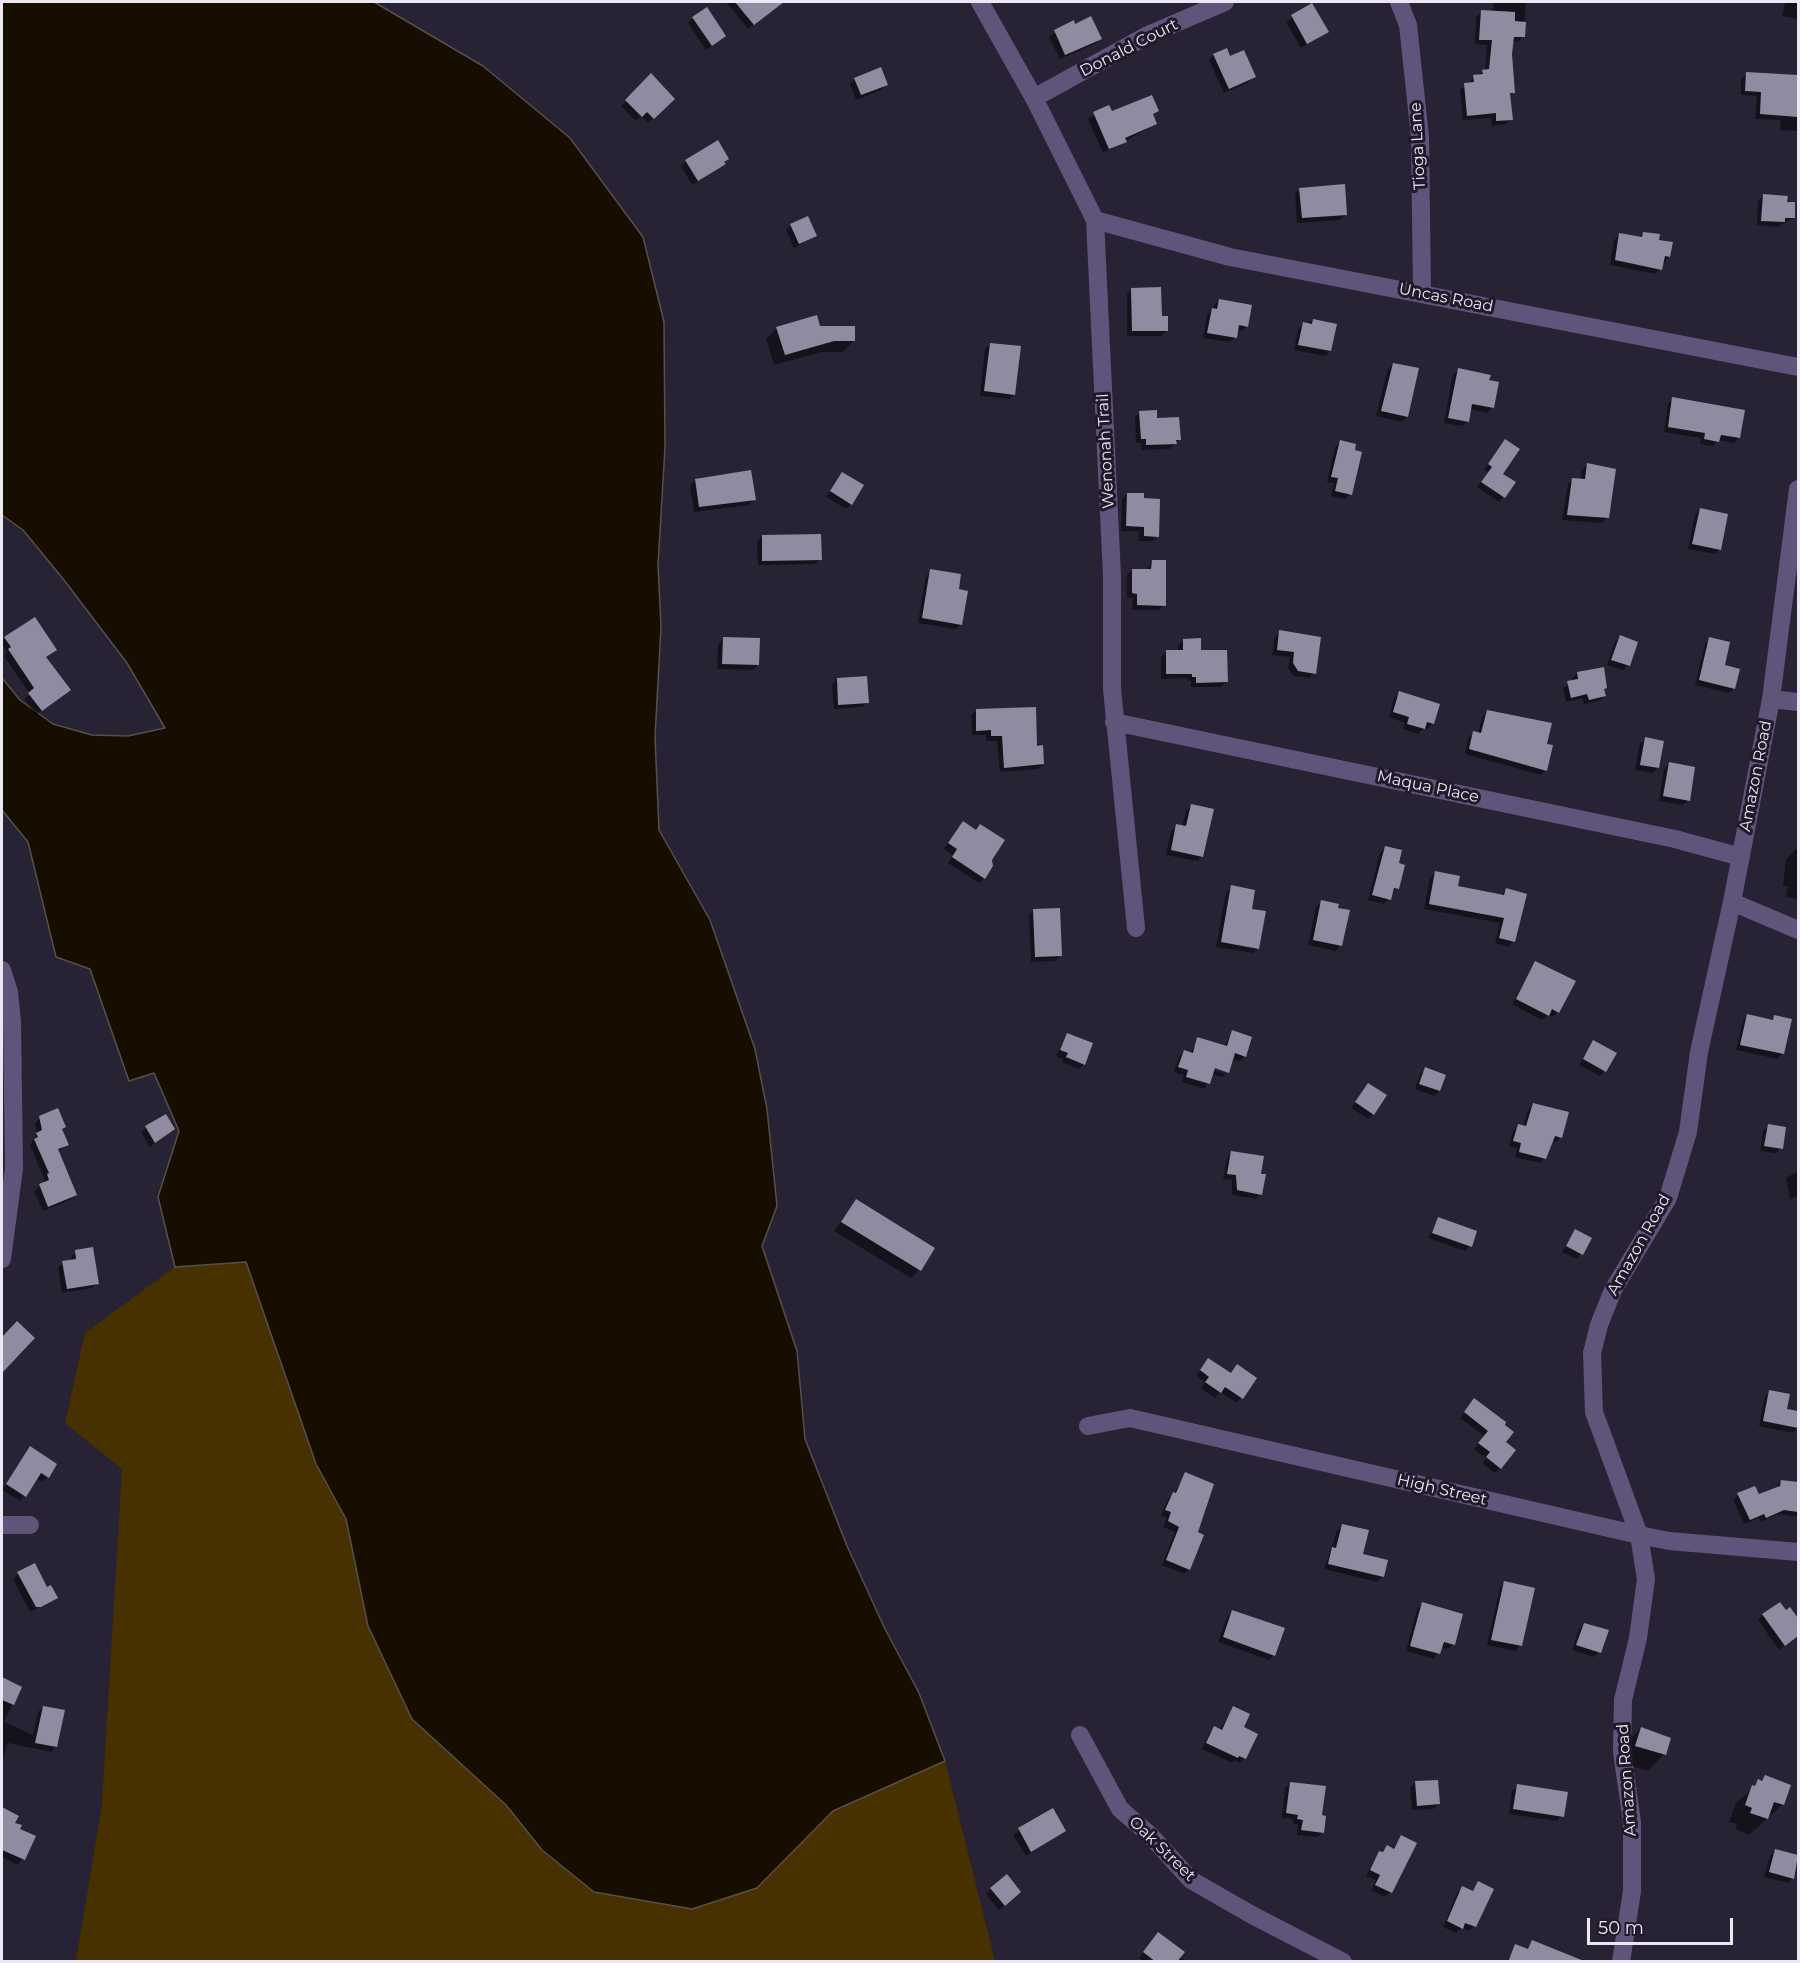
<!DOCTYPE html>
<style>
body{margin:0}
#map{position:relative;width:1800px;height:1963px;overflow:hidden;background:#282334;font-family:Montserrat,sans-serif}
canvas{display:block}
.frame{position:absolute;inset:0;border:3px solid #ebe7f3;pointer-events:none}
.scale{position:absolute;left:1587px;top:1918px;width:146px;height:27px;box-sizing:border-box;border:3px solid #ebe7f3;border-top:0;padding-left:8px;font-size:18px;line-height:21px;white-space:nowrap;color:#ebe7f3;-webkit-text-stroke:4px #1f192a;paint-order:stroke}
</style>
<div id="map">
<canvas width="1800" height="1963"></canvas>
<div class="frame"></div>
<div class="scale">50 m</div>
</div>
<script>
const c = document.querySelector('canvas').getContext('2d');
c.lineJoin = 'round';
function fillPath(path, color) { c.fillStyle = color; c.fill(path, 'evenodd'); }
const toPath = rows => new Path2D(rows.map(r => 'M' + r).join(''));
function stroke(path, color, width, dash) { c.strokeStyle = color; c.lineWidth = width; c.lineCap = dash ? 'butt' : 'round'; c.setLineDash(dash || []); c.stroke(path); }
function label(font, color, halo, rows, align = 'center') {
  c.font = font + ' Montserrat,sans-serif'; c.lineWidth = 6; c.setLineDash([]); c.textBaseline = 'middle'; c.strokeStyle = halo; c.fillStyle = color; for (const [text, x, y, turn = 0] of rows) {
    c.save(); c.translate(x, y); c.rotate((+turn || 0) * Math.PI / 180); c.textAlign = isNaN(turn) ? turn : align; if (halo) c.strokeText(text, 0, 0); c.fillText(text, 0, 0); c.restore();
  }
}
fillPath(toPath([
 [246,1261,316,1464,346,1519,368,1626,412,1719,506,1805,542,1850,757,1888,833,1811,945,1761,995,1961,76,1961,102,1804,122,1469,65,1423,85,1333,175,1267]
]), '#483100');
const water = toPath([
 [2,2,374,2,483,66,570,138,643,237,664,322,665,447,658,565,661,627,655,737,659,830,710,920,755,1049,767,1109,777,1206,762,1246,797,1351,805,1439,847,1546,884,1627,919,1693,945,1761,833,1811,757,1888,692,1909,594,1892,542,1850,506,1805,412,1719,368,1626,346,1519,316,1464,246,1262,175,1267,158,1197,179,1131,154,1073,129,1081,90,969,56,957,28,842,2,810,2,678,20,700,53,724,92,735,128,736,165,728,127,663,64,580,23,530,2,515,2,2]
]);
fillPath(water, '#170e01');
stroke(water, '#574f4a', 1.5);
fillPath(toPath([
 [726,2,767,2,773,8,748,29],
 [1494,2,1526,2,1523,36,1518,42,1512,41,1513,92,1509,96,1511,119,1506,124,1492,126,1491,118,1463,120,1460,90,1469,84,1474,76,1485,71,1487,45,1475,44,1476,17,1482,12,1492,12],
 [1778,2,1798,2,1798,19,1782,16,1785,3],
 [1312,5,1327,32,1301,48,1286,22],
 [693,18,719,41,706,50,688,23],
 [1073,22,1100,39,1095,44,1060,59,1049,37],
 [1214,55,1230,58,1254,77,1249,82,1224,93,1209,60],
 [1747,74,1798,76,1798,131,1780,130,1781,120,1755,119,1757,96,1741,95,1741,79],
 [855,79,886,84,881,90,856,100,850,84],
 [630,98,673,99,648,123,641,116,636,121,621,106],
 [1108,107,1111,113,1157,111,1152,116,1156,124,1103,153,1088,119],
 [686,161,723,163,724,164,692,185,681,166],
 [1300,189,1346,214,1340,220,1297,223,1295,194],
 [1763,196,1786,203,1793,218,1778,227,1757,225,1758,201],
 [791,225,816,236,794,248,786,230],
 [1643,233,1657,241,1669,256,1656,274,1610,265,1614,240,1619,235,1639,238],
 [1132,289,1160,318,1167,330,1161,336,1127,336,1127,294],
 [1219,300,1247,326,1242,331,1236,330,1235,337,1230,342,1203,338,1207,315],
 [1313,320,1330,351,1325,356,1294,350,1298,329],
 [819,327,854,341,843,352,822,352,774,365,766,339,777,328],
 [990,344,1014,394,1009,399,980,396,985,349],
 [1393,364,1407,417,1402,422,1376,416,1388,369],
 [1458,370,1488,382,1492,407,1487,413,1470,409,1468,421,1462,426,1444,423,1453,375],
 [1673,398,1739,438,1734,443,1718,440,1713,446,1700,444,1701,438,1664,432,1668,404],
 [1140,412,1156,420,1179,439,1170,449,1141,450,1141,443,1136,443,1135,417],
 [1505,441,1501,474,1514,483,1499,502,1477,487,1488,472,1484,470],
 [1341,442,1350,494,1345,499,1331,496,1334,483,1327,482,1335,447],
 [1587,465,1607,518,1602,523,1562,520,1568,484,1573,479,1581,480,1582,470],
 [842,473,851,504,846,509,826,497],
 [695,480,754,499,749,505,694,512,690,485],
 [1127,494,1157,536,1152,541,1139,541,1139,531,1121,531,1122,499],
 [1700,509,1720,549,1715,554,1688,549,1695,515],
 [762,536,820,559,815,564,758,565,757,541],
 [1152,561,1164,605,1159,610,1132,610,1133,598,1127,598,1127,575,1133,570,1147,570],
 [931,571,961,624,956,629,918,623,926,576],
 [1280,631,1314,673,1309,678,1293,676,1288,668,1290,657,1272,655,1275,637],
 [1620,637,1628,665,1623,670,1607,665,1615,642],
 [5,638,55,650,45,658,64,695,36,715,24,699,30,694,4,656,7,653,2,642],
 [723,639,758,664,753,670,717,669,718,644],
 [1710,639,1734,688,1729,693,1695,685,1705,644],
 [1184,640,1200,652,1226,682,1221,687,1191,687,1191,681,1188,681,1187,678,1161,679,1161,657,1166,652,1178,651,1178,645],
 [1577,673,1606,687,1603,690,1604,696,1599,701,1584,704,1582,698,1566,702,1563,688,1573,682,1572,678],
 [837,679,868,702,862,707,834,709,832,685],
 [1399,693,1438,705,1432,724,1427,729,1424,728,1418,734,1403,729,1405,723,1389,717,1394,698],
 [976,710,1036,747,1043,764,1038,769,1000,772,997,741,986,741,986,735,972,735,971,716],
 [1487,712,1546,745,1546,770,1541,775,1465,754,1468,738,1473,733,1478,734,1482,717],
 [1645,739,1658,767,1653,773,1635,770,1640,744],
 [1669,764,1688,800,1683,805,1659,801,1664,769],
 [1191,806,1202,856,1197,861,1166,855,1171,831,1177,826,1182,827,1186,811],
 [980,826,990,860,984,878,979,883,948,863,953,855,944,849,958,828,975,831],
 [1385,847,1397,864,1397,888,1384,904,1368,900,1380,853],
 [1798,847,1798,899,1786,897,1788,886,1783,886,1786,859],
 [1435,873,1457,887,1500,896,1506,890,1513,941,1508,947,1495,943,1500,923,1424,909,1430,878],
 [1232,887,1250,910,1258,948,1253,953,1216,947,1226,892],
 [1321,902,1341,945,1336,951,1308,945,1316,907],
 [1034,910,1061,955,1055,961,1031,962,1029,915],
 [1536,963,1558,1012,1553,1017,1548,1015,1542,1020,1512,1004],
 [1748,1016,1770,1021,1775,1017,1790,1020,1782,1054,1777,1059,1736,1050,1743,1021],
 [1232,1032,1245,1056,1240,1061,1232,1059,1227,1073,1227,1071,1209,1065,1208,1068,1226,1074,1222,1077,1212,1074,1204,1089,1182,1082,1184,1075,1174,1072,1179,1057,1184,1052,1190,1054,1198,1039,1224,1047],
 [1067,1034,1084,1064,1079,1069,1062,1062,1063,1059,1056,1056],
 [1593,1042,1605,1071,1600,1076,1579,1065],
 [1426,1069,1439,1091,1434,1096,1415,1089,1420,1074],
 [1368,1085,1373,1114,1368,1119,1351,1108],
 [1533,1105,1561,1137,1556,1142,1552,1141,1545,1158,1540,1163,1515,1157,1517,1148,1509,1146,1513,1131,1518,1125,1523,1127,1528,1110],
 [40,1118,64,1127,61,1130,67,1144,57,1152,75,1195,70,1200,43,1211,34,1191,44,1184,44,1178,30,1145,37,1134,35,1123],
 [1769,1126,1781,1148,1776,1153,1760,1151,1763,1131],
 [146,1128,173,1129,150,1147,141,1133],
 [1232,1152,1259,1175,1261,1194,1256,1199,1232,1195,1232,1180,1223,1179,1227,1158],
 [1798,1171,1798,1196,1790,1199,1786,1178],
 [856,1201,919,1270,911,1278,834,1231],
 [1439,1219,1470,1246,1465,1251,1428,1238],
 [1575,1231,1590,1238,1577,1259,1562,1252],
 [76,1252,97,1283,92,1288,62,1293,58,1268,63,1263,71,1261,71,1257],
 [1208,1360,1230,1374,1255,1378,1237,1403,1220,1392,1215,1398,1201,1388,1205,1382,1196,1376],
 [1770,1392,1786,1410,1798,1412,1798,1427,1793,1433,1759,1426,1765,1397],
 [1470,1405,1504,1442,1500,1468,1495,1473,1482,1463,1486,1458,1474,1449,1484,1436,1460,1418],
 [30,1448,47,1477,42,1482,36,1478,20,1501,2,1490],
 [1185,1474,1203,1507,1206,1508,1196,1533,1189,1569,1184,1574,1162,1565,1175,1532,1163,1527,1167,1518,1161,1515,1168,1499,1174,1494],
 [1781,1481,1798,1484,1798,1517,1778,1514,1761,1522,1759,1518,1744,1524,1733,1500,1738,1495,1759,1496,1776,1489],
 [1343,1525,1362,1555,1386,1561,1382,1577,1377,1582,1324,1569,1337,1531],
 [18,1574,47,1589,56,1598,30,1612,13,1579],
 [1505,1583,1520,1646,1515,1651,1487,1645,1500,1588],
 [1423,1604,1453,1644,1448,1649,1441,1647,1434,1659,1406,1651,1417,1609],
 [1790,1609,1798,1620,1798,1631,1779,1650,1758,1620,1763,1615,1785,1612],
 [1232,1611,1274,1655,1269,1660,1218,1642,1227,1617],
 [1584,1624,1599,1652,1594,1657,1572,1650,1579,1629],
 [3,1680,20,1687,4,1722,33,1735,38,1712,43,1707,56,1746,51,1752,8,1743,2,1759],
 [1234,1708,1242,1728,1245,1758,1240,1763,1234,1760,1232,1763,1202,1749,1209,1733,1214,1728,1220,1730],
 [1641,1728,1664,1754,1648,1771,1619,1762,1625,1745],
 [1765,1777,1789,1786,1782,1805,1749,1835,1735,1829,1737,1824,1729,1822,1736,1803],
 [1290,1783,1321,1816,1323,1832,1318,1837,1297,1835,1298,1824,1293,1824,1293,1819,1282,1818,1285,1788],
 [1415,1783,1438,1804,1433,1809,1412,1810,1410,1788],
 [1518,1786,1562,1816,1557,1821,1509,1814,1512,1791],
 [1052,1810,1064,1831,1026,1856,1013,1835],
 [7,1821,34,1837,18,1865,2,1857,2,1827],
 [1401,1837,1390,1892,1385,1897,1371,1890,1376,1880,1366,1876,1375,1858,1387,1847,1392,1849],
 [1775,1850,1798,1857,1793,1878,1788,1883,1764,1877,1770,1856],
 [1479,1883,1474,1926,1469,1931,1461,1928,1456,1933,1443,1927,1457,1893,1463,1888,1472,1892],
 [991,1889,1014,1897,999,1910,986,1894],
 [1158,1934,1179,1956,1187,1962,1144,1962,1139,1958],
 [1533,1941,1555,1962,1506,1962,1516,1946,1526,1950]
]), '#0007');
fillPath(toPath([
 [735,2,784,2,754,25],
 [1312,3,1329,32,1307,44,1291,15],
 [707,7,726,36,712,46,692,17],
 [1481,10,1515,12,1515,21,1526,22,1525,37,1514,37,1512,54,1515,93,1510,93,1513,120,1496,121,1496,113,1467,116,1464,83,1474,82,1473,75,1483,74,1482,70,1489,69,1492,40,1479,40],
 [1091,16,1102,39,1065,55,1054,30,1074,20,1075,24],
 [1227,48,1230,56,1244,50,1256,77,1229,89,1213,54],
 [881,67,888,85,861,95,854,78],
 [1746,72,1798,75,1798,117,1760,114,1761,92,1745,91],
 [651,73,675,99,654,119,647,112,642,117,625,100],
 [1152,95,1159,111,1153,114,1157,124,1125,138,1127,142,1109,149,1093,112,1109,105,1112,111],
 [718,140,729,159,724,162,726,164,698,181,685,160],
 [1345,184,1347,215,1302,218,1299,188],
 [1763,194,1788,196,1787,202,1795,202,1795,218,1785,218,1785,222,1761,221],
 [808,216,817,236,799,244,790,224],
 [1643,232,1660,234,1659,240,1673,242,1670,257,1665,256,1662,270,1615,260,1619,233,1642,237],
 [1161,287,1162,316,1168,316,1168,331,1132,331,1131,288],
 [1219,299,1252,305,1248,327,1239,325,1237,338,1207,333,1212,308,1217,309],
 [817,315,820,326,855,326,855,341,834,341,785,355,776,327],
 [1313,319,1337,324,1331,351,1298,345,1303,322,1312,324],
 [990,343,1021,346,1015,395,984,391],
 [1393,363,1419,368,1408,417,1381,411],
 [1458,368,1491,375,1489,380,1499,382,1494,408,1472,404,1469,422,1448,418],
 [1672,397,1745,410,1740,438,1721,435,1719,442,1704,439,1705,433,1668,427],
 [1157,410,1157,418,1179,417,1181,440,1176,440,1177,444,1146,445,1146,439,1141,439,1139,411],
 [1505,439,1520,449,1503,474,1516,482,1505,498,1481,482,1492,467,1488,464],
 [1340,440,1356,444,1355,450,1362,452,1352,495,1335,491,1338,478,1331,477],
 [1587,463,1616,469,1609,518,1567,515,1572,478,1585,479],
 [751,470,756,500,699,507,695,479],
 [842,472,864,485,852,505,830,491],
 [1127,493,1144,493,1144,498,1160,499,1159,537,1144,536,1144,527,1126,526],
 [1700,508,1728,514,1721,550,1692,544],
 [821,534,822,560,762,561,762,535],
 [1152,560,1166,560,1166,606,1137,605,1137,594,1132,593,1132,569,1151,569],
 [930,569,961,574,959,589,968,591,962,625,922,618],
 [35,617,57,650,46,657,71,690,42,711,28,693,34,688,8,649,11,647,4,637],
 [1279,630,1321,637,1316,674,1298,671,1293,663,1294,652,1277,650],
 [1620,635,1638,642,1630,666,1611,660],
 [723,637,760,638,759,665,722,664],
 [1709,637,1730,642,1725,665,1740,669,1735,689,1699,680],
 [1201,638,1201,650,1227,650,1228,682,1196,683,1196,677,1192,677,1192,674,1166,674,1166,650,1183,650,1183,639],
 [1604,667,1607,688,1604,689,1606,696,1589,700,1587,694,1571,698,1567,681,1578,679,1577,672],
 [867,676,869,703,838,705,837,678],
 [1399,691,1440,704,1434,724,1427,722,1425,729,1407,724,1409,717,1393,712],
 [1036,707,1037,746,1043,745,1044,764,1004,768,1002,736,991,736,991,730,976,731,976,709],
 [1487,710,1552,723,1547,744,1553,745,1547,771,1469,749,1473,731,1481,733],
 [1645,737,1664,741,1659,768,1640,765],
 [1669,762,1695,767,1690,801,1663,796],
 [1191,804,1214,809,1203,857,1171,850,1176,824,1186,826],
 [963,821,976,830,980,824,1005,840,992,860,993,866,985,879,952,857,957,849,948,843],
 [1385,846,1402,850,1399,863,1405,865,1399,889,1394,888,1391,900,1372,895],
 [1435,871,1460,876,1458,886,1504,895,1506,888,1527,894,1515,942,1499,938,1504,918,1429,904],
 [1231,885,1255,890,1252,909,1266,911,1259,949,1221,942],
 [1321,900,1339,904,1338,908,1350,910,1342,946,1313,940],
 [1060,908,1062,956,1035,957,1033,909],
 [1535,961,1576,981,1559,1013,1552,1009,1549,1016,1516,999],
 [1747,1014,1773,1020,1774,1015,1792,1019,1784,1054,1740,1045],
 [1232,1030,1252,1037,1246,1057,1235,1053,1229,1073,1215,1068,1210,1084,1186,1077,1188,1070,1178,1067,1184,1050,1193,1053,1197,1037,1227,1046],
 [1067,1033,1093,1043,1085,1065,1066,1057,1068,1053,1060,1050],
 [1593,1040,1617,1053,1606,1072,1583,1059],
 [1425,1067,1446,1075,1440,1091,1419,1084],
 [1368,1083,1387,1095,1374,1115,1355,1102],
 [1533,1103,1569,1112,1562,1138,1555,1136,1546,1159,1519,1152,1521,1143,1513,1141,1518,1124,1526,1126],
 [58,1108,66,1127,62,1129,69,1145,58,1149,77,1195,48,1207,39,1184,49,1180,47,1174,49,1173,34,1139,38,1137,36,1133,42,1130,39,1116],
 [166,1114,175,1129,155,1143,145,1126],
 [1768,1124,1786,1127,1783,1149,1764,1146],
 [1231,1151,1264,1156,1261,1174,1266,1174,1262,1195,1237,1190,1236,1175,1227,1174],
 [856,1199,935,1248,921,1271,841,1222],
 [1438,1217,1477,1231,1472,1247,1432,1233],
 [1575,1229,1592,1238,1583,1255,1566,1246],
 [93,1247,99,1284,67,1289,62,1261,76,1259,75,1250],
 [17,1321,35,1338,2,1373,2,1337],
 [1208,1358,1231,1373,1237,1364,1257,1378,1243,1399,1225,1387,1221,1393,1205,1382,1209,1377,1200,1370],
 [1769,1390,1790,1394,1787,1409,1798,1411,1798,1428,1763,1421],
 [1474,1398,1506,1422,1505,1425,1514,1432,1506,1442,1516,1450,1501,1469,1486,1457,1490,1452,1478,1443,1488,1431,1464,1412],
 [30,1446,57,1464,49,1478,41,1473,26,1497,6,1484],
 [1185,1472,1214,1484,1198,1532,1204,1535,1190,1570,1166,1560,1179,1527,1168,1521,1171,1512,1165,1510,1173,1492,1176,1493],
 [1781,1480,1798,1482,1798,1512,1784,1510,1766,1518,1764,1514,1750,1520,1737,1493,1755,1486,1759,1494,1780,1486],
 [1342,1524,1369,1530,1363,1554,1388,1560,1384,1577,1328,1564,1332,1547,1336,1548],
 [35,1563,47,1587,51,1585,58,1598,41,1607,36,1607,17,1572],
 [1504,1581,1535,1588,1522,1646,1491,1640],
 [1422,1602,1463,1614,1455,1645,1444,1642,1440,1654,1410,1646],
 [1780,1602,1786,1610,1790,1607,1798,1618,1798,1636,1785,1646,1762,1614],
 [1232,1610,1285,1628,1275,1656,1223,1637],
 [1584,1623,1609,1630,1601,1653,1576,1645],
 [2,1677,22,1687,14,1705,2,1700],
 [43,1706,65,1710,57,1747,35,1743],
 [1233,1706,1250,1714,1244,1727,1258,1734,1246,1759,1239,1756,1238,1758,1206,1743,1214,1726,1222,1730],
 [1641,1727,1671,1738,1666,1755,1635,1746],
 [1765,1775,1791,1785,1784,1805,1774,1802,1768,1819,1750,1813,1752,1808,1745,1805,1752,1785,1755,1786,1758,1779,1762,1781],
 [1438,1780,1440,1804,1417,1806,1415,1781],
 [1290,1782,1326,1786,1322,1815,1326,1816,1324,1833,1301,1830,1303,1820,1297,1819,1298,1815,1286,1813],
 [1517,1784,1568,1792,1564,1817,1513,1809],
 [2,1807,19,1816,15,1823,22,1825,20,1829,36,1836,25,1860,2,1850],
 [1053,1808,1066,1831,1031,1852,1018,1828],
 [1401,1835,1417,1843,1392,1893,1375,1885,1380,1875,1370,1870,1379,1851,1383,1852,1387,1845,1394,1849],
 [1775,1849,1798,1855,1794,1879,1769,1872],
 [1007,1874,1021,1892,1005,1906,990,1888],
 [1478,1881,1494,1889,1476,1927,1465,1923,1463,1929,1447,1921,1462,1886,1473,1891],
 [1158,1932,1185,1952,1177,1962,1156,1962,1143,1952],
 [1532,1940,1584,1961,1584,1962,1508,1962,1515,1944,1528,1949]
]), '#918ba1');
stroke(toPath([
 [980,2,1034,98,1095,220,1112,576,1112,689,1136,928],
 [1399,2,1408,25,1420,137,1422,293],
 [1034,98,1148,35,1225,2],
 [1095,220,1230,257,1798,367],
 [1771,699,1798,702],
 [1114,722,1675,839,1741,857],
 [1732,902,1798,930],
 [2,970,9,992,12,1022,14,1168,2,1259],
 [1088,1426,1130,1418,1639,1535,1669,1541,1798,1552],
 [2,1525,30,1525],
 [1080,1735,1120,1809,1150,1835,1191,1880,1252,1915,1343,1962],
 [1621,1962,1632,1891,1632,1822,1622,1752,1623,1700,1638,1638,1646,1579,1639,1535,1594,1412,1592,1353,1599,1325,1613,1290,1668,1198,1688,1132,1699,1052,1732,902,1771,699,1798,489]
]), '#60547b', 18);
label('16px', '#ebe7f3', '#1f192a', [
 ["Donald Court",1129,48,-27],
 ["Tioga Lane",1418,146,-93],
 ["Uncas Road",1446,298,11],
 ["Wenonah Trail",1106,451,-93],
 ["Amazon Road",1756,776,-79],
 ["Maqua Place",1428,787,12],
 ["Amazon Road",1639,1245,-61],
 ["High Street",1442,1490,13],
 ["Amazon Road",1627,1780,-94],
 ["Oak Street",1162,1849,44]
]);
</script>
